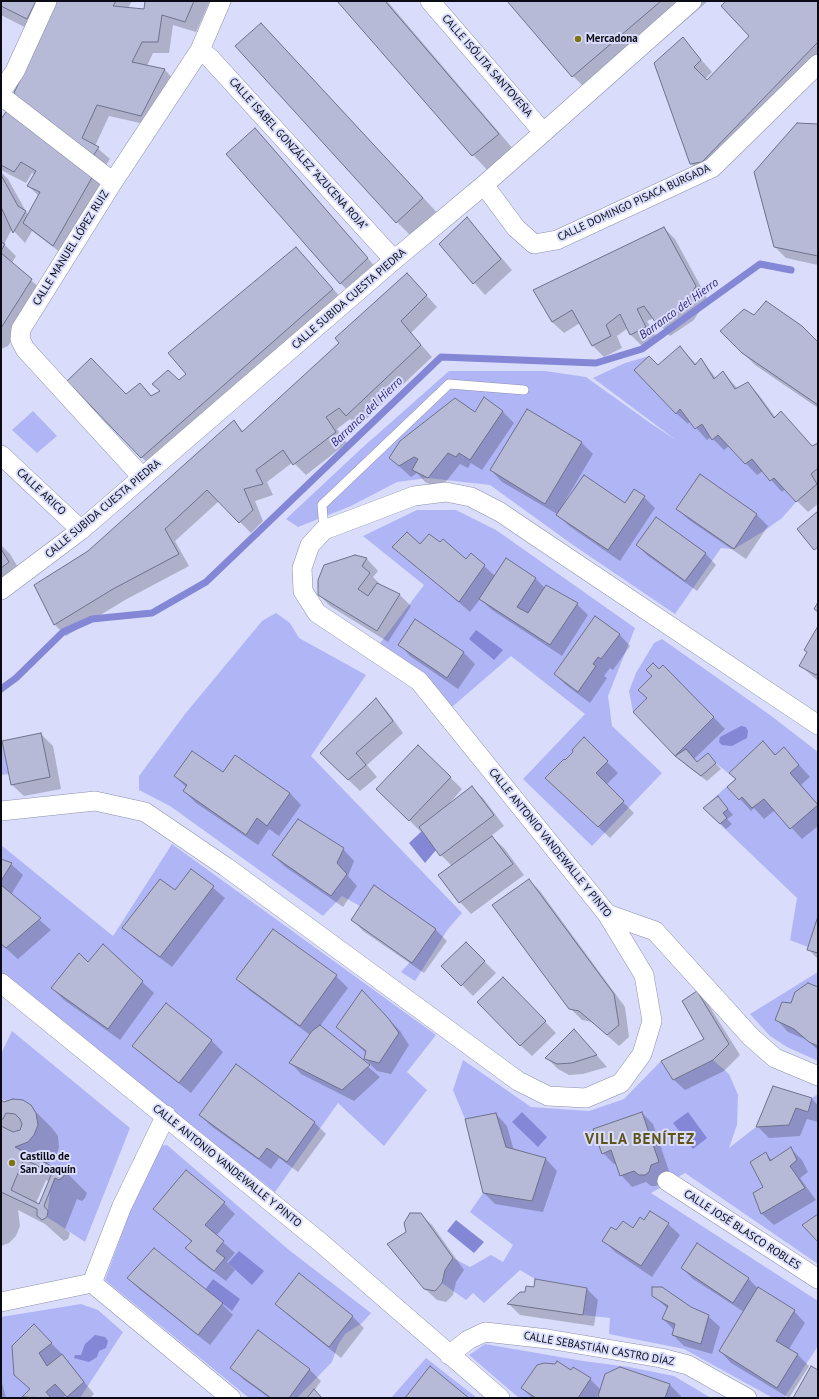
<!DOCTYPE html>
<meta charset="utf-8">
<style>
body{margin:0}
#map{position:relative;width:819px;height:1399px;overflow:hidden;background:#d9ddfb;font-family:"PT Sans",sans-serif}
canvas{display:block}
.frame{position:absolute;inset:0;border:2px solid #0a0b15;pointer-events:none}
</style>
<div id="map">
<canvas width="819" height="1399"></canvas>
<div class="frame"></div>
</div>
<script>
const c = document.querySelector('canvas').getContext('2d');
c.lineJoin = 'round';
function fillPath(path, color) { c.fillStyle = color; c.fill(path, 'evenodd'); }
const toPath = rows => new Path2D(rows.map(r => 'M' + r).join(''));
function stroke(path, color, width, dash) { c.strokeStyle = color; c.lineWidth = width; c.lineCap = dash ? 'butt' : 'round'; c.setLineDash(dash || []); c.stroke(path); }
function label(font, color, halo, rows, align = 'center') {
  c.font = font + ' "PT Sans",sans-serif'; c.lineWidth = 4; c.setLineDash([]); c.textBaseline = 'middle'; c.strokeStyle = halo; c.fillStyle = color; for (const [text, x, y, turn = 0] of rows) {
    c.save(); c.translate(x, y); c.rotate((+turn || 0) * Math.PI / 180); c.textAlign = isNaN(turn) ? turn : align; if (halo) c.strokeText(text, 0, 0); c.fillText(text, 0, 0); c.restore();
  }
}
fillPath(toPath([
 [649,356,635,369,743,440,796,502,782,518,764,531,734,549,721,548,675,614,573,545,490,485,428,478,397,482,351,506,298,527,286,519,362,448,449,371,545,371,586,377,653,425,676,440,593,378,625,363],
 [33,411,57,436,37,453,12,430],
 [417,510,456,510,496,530,635,628,608,696,612,726,662,773,592,846,523,779,585,714,511,656,452,707,378,646,424,585,363,536],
 [276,613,290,623,299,638,366,675,311,756,462,913,448,929,415,981,401,972,420,951,360,906,342,896,323,916,170,806,139,790,139,776,185,714,262,621],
 [662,639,770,715,818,752,818,951,790,940,797,898,703,808,735,779,716,763,701,776,633,712,629,691,636,673,654,643],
 [1,737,2,741,9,774,1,775],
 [172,844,436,1035,407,1072,427,1090,384,1146,338,1103,275,1192,1,974,1,845,113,936],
 [818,972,818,1061,787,1047,770,1036,750,1014],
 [12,1031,130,1128,85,1242,47,1217,52,1173,15,1147,36,1113,1,1099,1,1054],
 [463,1060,531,1107,589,1111,624,1099,661,1061,673,1080,713,1060,729,1074,738,1095,737,1125,729,1148,756,1127,789,1125,796,1108,808,1112,812,1098,818,1094,818,1264,685,1173,651,1193,818,1301,818,1346,784,1398,773,1398,684,1349,609,1334,610,1318,583,1315,587,1288,535,1279,520,1270,484,1303,473,1293,466,1300,442,1283,445,1270,453,1258,470,1267,491,1255,503,1262,513,1245,470,1212,483,1193,465,1119,453,1090],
 [167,1145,289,1250,371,1313,362,1323,345,1334,338,1345,332,1362,297,1398,249,1398,105,1280,154,1146],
 [81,1304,98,1310,123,1332,80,1398,1,1398,1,1317],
 [485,1344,583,1361,629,1367,674,1376,711,1398,519,1398,469,1355],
 [426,1358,477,1398,391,1398]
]), '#b0b5f6');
fillPath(toPath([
 [476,630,503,650,494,660,469,639],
 [741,726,746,727,748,731,747,738,732,746,722,745,719,742,720,737],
 [422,831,436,850,425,863,409,843],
 [522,1112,547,1137,538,1147,512,1122],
 [688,1112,707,1138,693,1149,673,1123],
 [456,1220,484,1242,474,1253,447,1231],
 [239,1251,264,1271,252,1285,228,1263],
 [213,1279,240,1299,232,1311,205,1290],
 [95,1335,105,1337,108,1341,106,1348,99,1351,97,1357,89,1362,74,1358,75,1355,81,1355,85,1344]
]), '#8387d6');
fillPath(toPath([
 [1,1,132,1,128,8,145,10,146,1,210,1,196,32,173,25,169,53,153,53,147,66,165,70,176,82,153,126,109,116,95,146,110,159,103,170,45,126,42,36,1,15],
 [339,1,387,1,520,157,494,177,473,155],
 [508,1,708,1,595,98,573,76],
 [727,1,818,1,818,65,703,175,691,164,655,63,683,39,712,72,705,79,707,81,751,36],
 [261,24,444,220,418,243,397,222],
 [8,111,105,186,65,256,32,231,25,243,12,229,4,244,16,256,12,263,43,291,8,346,1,349,1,172,8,179,28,215,39,196,28,186,35,175,32,173,26,183,1,170,1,121],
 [818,125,818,265,786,258,775,247],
 [266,141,378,270,352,294,340,283],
 [467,218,512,270,485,295,440,244],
 [664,228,675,239,707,298,694,320,670,336,654,318,647,321,657,338,642,346,631,335,628,328,617,336,622,348,604,357,593,346,580,323,564,333,552,322,534,290],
 [296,248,344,301,153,469,69,381,126,395,140,384,152,396,179,382,187,374],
 [418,286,437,307,411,333,432,357,358,427,350,419,337,429,347,443,306,475,293,462,267,482,273,495,255,501,263,521,251,533,219,501,175,541,189,566,125,600,66,636,55,625,36,585,88,552,234,422,244,432],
 [754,316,818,343,818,408,755,365,721,331],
 [680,347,697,365,701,359,716,378,723,372,738,389,748,383,759,395,776,418,781,412,813,447,818,444,818,504,808,512,785,489,782,492,763,471,757,475,729,446,724,450,711,437,707,440,690,421,688,424,676,413,658,366],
 [485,399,503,412,514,423,482,470,471,463,468,468,460,464,440,489,425,482,417,473,411,477,390,458,475,413],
 [527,410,582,443,593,454,562,506,625,504,644,497,655,508,620,561,569,526,557,514,502,482,491,470],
 [700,475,757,515,768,526,746,559,689,520,677,509],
 [1,545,10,554,25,579,1,597],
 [420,545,484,566,495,576,535,578,545,588,577,604,588,615,562,656,492,610,480,599,470,612,394,547],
 [637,545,705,553,716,565,697,591,648,556],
 [355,556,367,559,378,571,373,577,381,585,400,595,411,606,388,642,330,606,319,595],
 [415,621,464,653,475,664,458,689,410,656,399,644],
 [818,628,818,681,801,666],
 [619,634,630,646,613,670,610,668,604,676,607,678,590,703,566,685,555,674],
 [659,670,675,677,725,729,694,759,698,763,708,755,721,769,707,781,687,766,634,712,648,698],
 [376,700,387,711,403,733,367,765,377,777,360,791,333,765],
 [41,734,53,746,61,789,24,796,12,785],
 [584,739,618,773,606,785,634,813,610,838,558,789,565,761],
 [763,742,776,755,784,748,810,777,801,785,818,805,818,826,802,839,775,810,764,819,754,808,751,811,740,799,737,779],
 [418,746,462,789,448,805,472,787,483,798,504,826,491,836,504,848,524,875,471,914,460,902,452,866,441,855,422,830,421,832,389,800],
 [224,774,290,793,301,805,279,836,269,829,258,845,196,803,184,791,187,788,175,776],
 [723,803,733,815,727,819,732,824,726,829,705,808],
 [343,849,354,861,348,876,357,886,343,907,284,866,273,855],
 [1,860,11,864,23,875,11,895,51,930,18,959,1,944],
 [192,870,225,898,172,967,135,939,124,927,175,892],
 [529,880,540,891,625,1007,629,1037,619,1046,592,1022,582,1020,570,1008],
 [352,919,435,929,447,941,424,973,363,931],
 [818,919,818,959,809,950],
 [273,930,336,976,348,988,320,1026,380,1077,354,1101,301,1074,290,1062,310,1035,249,990,238,979],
 [466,943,496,973,473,996,443,966],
 [103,945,154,993,120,1040,64,1000,52,988,88,963],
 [503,978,556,1033,532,1056,520,1045],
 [818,988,818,1050,807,1040,788,1032,777,1020,792,1004],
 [697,993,708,1004,740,1055,724,1071,685,1090,673,1079,706,1040],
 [373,1002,400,1031,409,1045,391,1074,377,1071,365,1059,366,1053,337,1027],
 [166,1005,212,1041,223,1052,191,1093,145,1057,134,1046],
 [585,1042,607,1067,583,1074,569,1075,558,1069,547,1058],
 [236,1066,315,1123,326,1134,298,1172,279,1158,271,1169,211,1126,200,1115],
 [774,1087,812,1099,818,1105,818,1122,807,1119,800,1136,769,1138,758,1127],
 [1,1101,30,1106,52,1128,58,1136,59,1147,56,1157,47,1164,55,1169,61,1167,87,1193,85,1198,82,1201,77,1199,65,1229,70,1233,68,1239,64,1241,45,1224,18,1210,20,1226,16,1236,9,1243,1,1246],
 [46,1180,49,1182,39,1205,36,1203],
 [642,1113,653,1124,670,1174,656,1186,651,1186,646,1182,632,1187,621,1175,616,1164,614,1164,603,1153],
 [496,1114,507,1126,514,1151,546,1159,557,1171,543,1212,495,1204,483,1192],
 [791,1149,802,1160,808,1172,800,1178,816,1200,774,1225,762,1214,754,1194,765,1188,766,1154,772,1160],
 [224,1203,235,1214,216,1236,235,1253,227,1262,235,1270,226,1281,198,1260,187,1248,192,1242,155,1209],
 [420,1214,432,1225,464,1270,456,1282,453,1295,446,1302,437,1300,425,1289],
 [644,1221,668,1224,680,1235,652,1277,615,1252,604,1241,616,1232,633,1229],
 [697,1245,749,1279,759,1290,794,1311,805,1323,789,1349,797,1354,809,1366,789,1398,731,1363,720,1351,744,1312,693,1279,682,1268],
 [299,1275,353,1317,364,1328,341,1358,288,1315,276,1304],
 [128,1278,222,1304,233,1315,210,1345,139,1289],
 [536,1280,587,1289,598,1300,594,1326,520,1315,509,1304,535,1288],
 [653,1295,708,1316,720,1327,712,1354,684,1346,673,1335,674,1330,663,1319,668,1309],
 [34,1326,63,1355,94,1394,90,1398,69,1398,66,1395,63,1398,23,1397,31,1390,15,1375],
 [258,1331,310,1370,321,1381,314,1391,322,1398,269,1398,243,1379,232,1367],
 [620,1369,670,1385,681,1396,681,1398,601,1398,598,1395,596,1398,532,1398,522,1388,572,1372,590,1379,601,1390],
 [1,1379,6,1398,1,1398]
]), '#0003');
stroke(toPath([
 [1,689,16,678,63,632,92,619,152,613,206,582,441,357,596,363,642,349,760,264,791,270]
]), '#8387d6', 7);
const building = toPath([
 [1,1,36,1,27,19,1,6,1,1],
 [57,1,116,1,113,6,144,9,145,1,194,1,185,22,162,15,158,42,142,42,132,62,165,69,141,116,97,105,82,138,99,147,91,159,20,109,14,93,57,1],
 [337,1,385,1,499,134,472,156,337,1],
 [507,1,661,1,572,77,507,1],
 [726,1,818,1,818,42,702,162,690,164,654,63,683,37,701,60,694,67,707,80,749,36,721,6,726,1],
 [261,23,423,198,396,223,235,46,261,23],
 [8,109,94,174,53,246,23,223,40,192,27,186,36,171,21,162,14,172,1,165,1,119,8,109],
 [797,123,818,124,818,256,774,247,754,172,797,123],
 [255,128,368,258,340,284,226,154,255,128],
 [1,175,18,206,26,211,13,233,1,207,1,175],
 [467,217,501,259,473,284,439,244,467,217],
 [664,227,696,286,683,309,658,326,644,306,637,309,646,327,630,335,620,314,606,325,611,336,592,346,572,310,552,322,533,290,664,227],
 [1,242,5,244,1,251,1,242],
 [296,247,333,289,141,458,67,381,91,358,126,394,140,383,151,396,160,391,152,384,168,370,179,380,186,374,168,353,296,247],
 [1,253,32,279,1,328,1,253],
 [407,273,427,295,401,321,421,345,346,416,339,408,326,417,336,432,293,465,283,450,256,470,263,484,244,489,253,510,239,523,207,490,165,529,179,554,113,589,54,625,34,585,88,551,234,420,242,432,339,343,335,338,407,273],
 [766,301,802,326,818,342,818,405,742,353,720,331,744,309,754,315,766,301],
 [680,346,695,365,701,358,714,379,723,371,735,389,748,382,774,418,781,411,812,446,818,443,818,468,811,474,817,484,796,502,774,478,770,481,752,459,745,464,718,435,712,440,702,424,695,429,680,409,676,414,634,370,649,356,658,365,680,346],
 [484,397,503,411,470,460,459,453,456,457,448,453,428,478,412,470,418,459,414,457,399,466,389,458,400,441,455,398,475,412,484,397],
 [527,409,582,442,545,504,490,470,527,409],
 [700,474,757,514,734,549,676,509,700,474],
 [584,475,625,503,634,489,645,496,608,550,556,515,584,475],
 [818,511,818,547,814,550,797,529,818,511],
 [656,517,706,553,685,581,636,545,656,517],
 [407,532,420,544,429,534,440,542,443,539,466,559,471,553,485,565,459,602,392,547,407,532],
 [1,549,9,562,1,568,1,549],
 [355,555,367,558,362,566,370,573,358,589,368,596,377,583,400,594,377,631,318,595,318,580,324,565,355,555],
 [506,558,536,578,517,607,528,613,546,585,578,603,550,645,479,599,506,558],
 [818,602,818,612,814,609,818,602],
 [595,616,620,634,601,659,598,657,593,664,596,666,578,692,554,674,595,616],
 [415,619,464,652,447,678,398,645,415,619],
 [818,626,818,673,816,675,799,666,807,652,804,650,818,626],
 [653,663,659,669,663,665,714,717,675,756,633,712,647,698,638,690,652,676,646,670,653,663],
 [376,698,393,721,356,753,366,765,348,780,320,753,376,698],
 [41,733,50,777,11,785,2,741,41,733],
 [584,737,608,761,596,773,624,801,598,827,545,778,564,759,565,760,573,752,572,750,584,737],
 [763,741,775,755,784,747,799,765,790,773,818,805,790,829,764,799,752,808,742,797,739,800,727,787,736,779,729,773,763,741],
 [418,745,451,777,409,821,376,789,418,745],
 [686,749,697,762,708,753,716,763,701,776,675,756,686,749],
 [192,751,223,772,235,755,290,793,267,826,257,818,246,835,183,791,187,785,174,776,192,751],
 [472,786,494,815,440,856,419,827,472,786],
 [718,796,728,809,723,813,727,818,720,824,703,808,718,796],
 [298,819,344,848,337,863,347,874,331,896,272,855,298,819],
 [492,836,513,864,459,903,438,875,492,836],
 [1,859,12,863,1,881,1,859],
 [191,869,214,886,160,957,122,928,160,879,175,890,191,869],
 [529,879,614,994,619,1025,607,1035,579,1011,569,1009,492,905,529,879],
 [1,885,41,918,6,948,1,944,1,885],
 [374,885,436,929,412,963,351,920,374,885],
 [818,916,818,953,807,950,818,916],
 [273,929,337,975,300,1026,236,979,273,929],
 [466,942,485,961,461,986,441,966,466,942],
 [103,944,143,981,108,1029,51,988,79,953,88,962,103,944],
 [503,977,546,1021,520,1046,477,1002,503,977],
 [808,983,818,987,818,1046,809,1042,794,1029,775,1020,782,1002,791,1003,795,992,808,983],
 [362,990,388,1018,399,1033,379,1063,364,1059,366,1051,336,1027,362,990],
 [697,991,729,1044,713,1060,673,1080,661,1061,704,1039,682,1001,697,991],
 [166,1003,212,1040,179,1083,132,1046,166,1003],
 [320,1025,370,1065,342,1090,289,1063,312,1031,320,1025],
 [574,1029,597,1055,572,1063,557,1064,545,1058,574,1029],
 [236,1064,315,1122,287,1162,267,1148,259,1159,199,1115,236,1064],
 [773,1086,812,1098,808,1112,796,1108,789,1125,756,1127,773,1086],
 [13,1099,23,1100,31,1105,36,1113,38,1125,34,1135,28,1142,15,1147,55,1168,62,1166,65,1170,64,1176,59,1180,55,1178,44,1206,48,1211,47,1217,42,1220,37,1216,37,1209,1,1192,1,1126,13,1132,20,1130,22,1124,20,1119,15,1114,6,1113,3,1119,1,1119,1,1100,4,1102,13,1099],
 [24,1159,52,1173,39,1204,11,1190,24,1159],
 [642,1112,659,1162,651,1165,649,1172,645,1175,639,1175,634,1171,620,1176,611,1150,602,1154,593,1129,642,1112],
 [496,1113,506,1147,546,1158,532,1201,483,1193,465,1119,496,1113],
 [791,1147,797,1160,790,1166,805,1188,761,1214,753,1193,763,1187,750,1162,766,1152,770,1161,791,1147],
 [186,1170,225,1202,205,1225,224,1241,216,1251,225,1258,214,1271,185,1248,192,1241,153,1209,186,1170],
 [650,1211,669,1223,641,1266,602,1241,611,1227,616,1230,623,1221,633,1228,640,1217,644,1220,650,1211],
 [410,1213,421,1213,453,1258,445,1270,442,1283,435,1291,424,1289,387,1244,406,1232,404,1223,410,1213],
 [818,1214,818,1242,802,1225,818,1214],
 [697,1243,749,1278,733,1303,681,1268,697,1243],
 [154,1248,223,1303,198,1335,127,1278,154,1248],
 [299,1273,353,1316,329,1347,275,1304,299,1273],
 [535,1279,587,1288,583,1315,507,1304,520,1292,525,1292,526,1286,534,1287,535,1279],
 [652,1287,662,1287,691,1307,709,1315,701,1344,672,1335,675,1324,662,1319,668,1306,652,1296,652,1287],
 [758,1287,795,1310,776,1341,798,1354,777,1388,719,1351,758,1287],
 [34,1324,52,1343,39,1353,47,1366,62,1354,84,1382,67,1397,55,1384,46,1392,51,1398,22,1397,30,1389,14,1375,12,1346,34,1324],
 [258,1330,310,1369,289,1398,271,1398,230,1368,258,1330],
 [557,1361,571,1370,573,1367,591,1378,578,1398,536,1398,521,1388,537,1365,544,1363,555,1364,557,1361],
 [430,1366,469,1398,405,1398,430,1366],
 [811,1366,818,1370,818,1398,793,1398,811,1366],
 [620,1367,670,1384,665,1398,601,1398,598,1396,605,1374,620,1367],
 [314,1389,322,1398,307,1398,314,1389]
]);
fillPath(building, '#b6bad7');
stroke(building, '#6e718b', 1);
const service = toPath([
 [324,530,322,505,449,384,524,390]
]);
const minor = toPath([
 [430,1,543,132],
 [200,50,210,58,394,260],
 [1,92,15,71,47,1],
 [1,98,8,101,113,182],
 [484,185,516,228,534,244,557,240,712,168,818,64],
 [1,455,81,530],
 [142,477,25,349,20,339,21,329,113,182,200,50,221,1],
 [1,590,81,530,394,260,484,185,692,1],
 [1,811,95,801,145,812,226,867,518,1081,548,1096,586,1098,621,1083,642,1054,652,1021,644,975,607,914,419,681,317,613,303,591,302,568,310,545,324,530,414,496,446,492,471,497,500,512,531,533,818,725],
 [607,914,655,931,751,1037,775,1058,818,1076],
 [1,983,320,1242,500,1398],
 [166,1115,122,1206,92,1283,231,1398],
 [667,1181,818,1279],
 [1,1302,92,1283],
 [449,1355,468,1340,485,1332,548,1339,661,1358,688,1365,747,1398]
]);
stroke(service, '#8c8fab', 10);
stroke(minor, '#8c8fab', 20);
stroke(service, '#fff', 9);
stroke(minor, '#fff', 19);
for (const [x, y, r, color] of [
 [578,39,4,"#807314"],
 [12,1163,4,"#807314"]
]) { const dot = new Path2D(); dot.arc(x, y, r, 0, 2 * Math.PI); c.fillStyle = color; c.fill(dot); stroke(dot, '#d9ddfb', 1.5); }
label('bold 11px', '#0a0b15', '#d9ddfb', [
 ["Mercadona",586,39],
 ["Castillo de",20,1157],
 ["San Joaquín",20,1170]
], 'left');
label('11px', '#0a0b15', '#d9ddfb', [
 ["CALLE ISÓLITA SANTOVEÑA",487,66,49],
 ["CALLE ISABEL GONZÁLEZ \"AZUCENA ROJA\"",298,154,48],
 ["CALLE DOMINGO PISACA BURGADA",634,203,-25],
 ["CALLE MANUEL LÓPEZ RUIZ",71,248,-58],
 ["CALLE SUBIDA CUESTA PIEDRA",349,299,-41],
 ["CALLE ARICO",41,492,43],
 ["CALLE SUBIDA CUESTA PIEDRA",103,509,-40],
 ["CALLE ANTONIO VANDEWALLE Y PINTO",550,843,51],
 ["CALLE ANTONIO VANDEWALLE Y PINTO",227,1166,39],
 ["CALLE JOSÉ BLASCO ROBLES",742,1230,33],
 ["CALLE SEBASTIÁN CASTRO DÍAZ",599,1349,10]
]);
label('italic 12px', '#2b1f7b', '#d9ddfb', [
 ["Barranco del Hierro",679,309,-36],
 ["Barranco del Hierro",367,412,-44]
]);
c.letterSpacing = '1px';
label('bold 15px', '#5e5417', '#d9ddfb', [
 ["VILLA BENÍTEZ",640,1140]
]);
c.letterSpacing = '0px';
</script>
